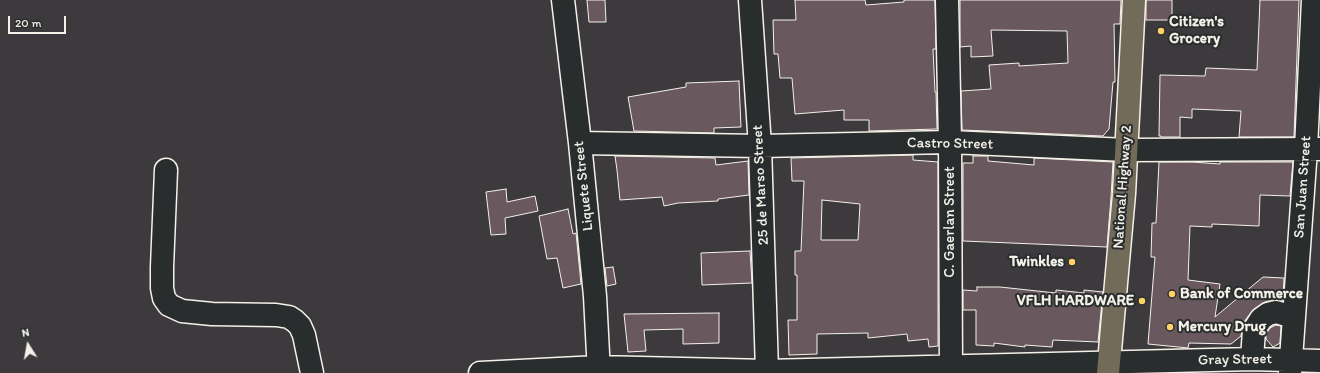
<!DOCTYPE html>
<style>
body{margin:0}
#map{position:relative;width:1320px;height:373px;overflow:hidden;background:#3d3a3d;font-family:Itim,sans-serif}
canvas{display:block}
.north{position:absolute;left:8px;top:325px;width:40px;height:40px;-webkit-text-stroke:3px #2a2d2e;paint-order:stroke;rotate:349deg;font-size:11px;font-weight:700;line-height:16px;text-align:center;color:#f4f1e8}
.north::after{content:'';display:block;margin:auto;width:14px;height:18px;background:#f4f1e8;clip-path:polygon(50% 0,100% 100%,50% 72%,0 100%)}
.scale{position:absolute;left:8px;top:16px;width:58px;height:18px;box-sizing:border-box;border:2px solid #f4f1e8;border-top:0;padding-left:5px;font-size:12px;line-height:14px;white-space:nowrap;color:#f4f1e8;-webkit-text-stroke:3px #2a2d2e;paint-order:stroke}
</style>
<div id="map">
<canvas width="1320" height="373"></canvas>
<div class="north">N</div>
<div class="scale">20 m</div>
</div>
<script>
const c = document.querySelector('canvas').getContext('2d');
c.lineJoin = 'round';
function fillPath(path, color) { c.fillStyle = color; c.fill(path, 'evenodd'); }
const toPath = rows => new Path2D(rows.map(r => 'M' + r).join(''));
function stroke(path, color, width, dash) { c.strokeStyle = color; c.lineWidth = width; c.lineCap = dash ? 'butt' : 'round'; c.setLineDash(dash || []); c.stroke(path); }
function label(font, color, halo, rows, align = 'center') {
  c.font = font + ' Itim,sans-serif'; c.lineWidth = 4; c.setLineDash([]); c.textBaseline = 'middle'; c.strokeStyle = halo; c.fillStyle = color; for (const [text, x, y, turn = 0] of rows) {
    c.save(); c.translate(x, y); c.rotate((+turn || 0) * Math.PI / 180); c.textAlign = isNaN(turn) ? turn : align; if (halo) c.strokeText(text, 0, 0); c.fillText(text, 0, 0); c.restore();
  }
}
const building = toPath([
 [587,0,605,0,606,22,589,22,587,0],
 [795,0,865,0,866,5,904,2,904,0,935,0,936,49,933,49,935,92,936,92,937,129,869,131,869,120,844,120,844,110,795,114,792,78,780,78,778,54,774,54,773,20,796,20,795,0],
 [960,0,1121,0,1120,24,1114,24,1115,82,1113,82,1109,129,1103,136,962,130,961,91,991,89,989,65,1019,63,1019,66,1068,63,1067,31,991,30,993,56,971,57,971,46,960,47,960,0],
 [1146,0,1172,0,1172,20,1146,20,1146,0],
 [1260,0,1299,0,1294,137,1239,137,1241,111,1192,109,1192,118,1180,117,1180,137,1161,137,1161,136,1159,136,1160,75,1205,76,1206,68,1257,70,1260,0],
 [739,81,741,127,714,128,714,133,634,131,628,97,686,87,686,83,739,81],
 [913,155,913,160,938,162,938,346,929,347,928,339,908,341,907,334,868,338,868,333,817,334,817,354,789,355,788,320,797,320,797,275,795,275,795,251,801,251,804,181,792,181,791,158,913,155],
 [822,200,860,204,858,240,821,240,822,200],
 [615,156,715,158,716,165,748,161,749,195,718,199,718,201,678,203,664,206,662,197,620,200,617,170,615,156],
 [973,156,988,156,988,161,1034,165,1034,158,1113,162,1111,197,1107,247,963,241,963,163,973,163,973,156],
 [1159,162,1192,162,1220,164,1220,162,1293,162,1290,196,1260,195,1259,226,1212,224,1212,227,1190,226,1188,280,1220,284,1215,317,1263,277,1284,278,1283,300,1273,300,1265,302,1254,309,1243,323,1241,336,1231,344,1189,343,1188,348,1148,344,1155,257,1151,257,1152,223,1156,223,1159,162],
 [506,189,507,202,535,196,538,211,505,218,506,234,491,235,486,192,506,189],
 [568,209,573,234,576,233,581,284,563,288,557,258,547,259,539,216,568,209],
 [750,251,752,283,702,285,701,253,750,251],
 [613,267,616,284,607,286,605,268,613,267],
 [977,287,1000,287,1056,293,1056,290,1084,293,1084,290,1103,292,1098,342,1053,340,1052,347,1025,345,1025,347,994,343,994,346,976,345,976,310,963,310,963,290,977,291,977,287],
 [719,313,719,343,683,344,683,329,644,330,646,351,628,352,624,314,719,313],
 [1276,325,1281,326,1280,343,1273,347,1266,339,1266,334,1270,328,1276,325]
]);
fillPath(building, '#6a585f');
stroke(building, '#f4f1e8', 1);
const minor = toPath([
 [563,0,580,143,595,296,599,373],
 [750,0,760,146,767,371],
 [947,0,950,142,951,373],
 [580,143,760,146,950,142,1127,150,1320,149],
 [166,170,162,267,162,288,164,298,169,305,182,311,212,314,276,315,289,317,295,321,300,326,304,335,312,373],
 [1252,359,1254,330,1261,319,1268,314,1276,312,1293,317],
 [480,373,598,367,767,371,1252,359,1320,361],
 [1290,373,1306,149,1313,0]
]);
const major = toPath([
 [1108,373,1124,194,1134,0]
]);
stroke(minor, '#f4f1e8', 25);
stroke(major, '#f4f1e8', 25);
stroke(minor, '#2a2d2e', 22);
stroke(major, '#736b5a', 22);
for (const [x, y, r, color] of [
 [1161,31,4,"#ffd166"],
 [1072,262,4,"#ffd166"],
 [1172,294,4,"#ffd166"],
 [1142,301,4,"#ffd166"],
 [1170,327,4,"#ffd166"]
]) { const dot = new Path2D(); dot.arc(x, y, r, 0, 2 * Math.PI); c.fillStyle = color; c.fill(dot); stroke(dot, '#2a2d2e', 1.5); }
label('bold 15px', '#f4f1e8', '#2a2d2e', [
 ["Citizen's",1169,22],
 ["Grocery",1169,39],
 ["Twinkles",1064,262,"right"],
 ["Bank of Commerce",1180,294],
 ["VFLH HARDWARE",1134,301,"right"],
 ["Mercury Drug",1178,327]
], 'left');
label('15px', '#f4f1e8', '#2a2d2e', [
 ["Castro Street",950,144,1],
 ["25 de Marso Street",761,185,-93],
 ["Liquete Street",584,186,-96],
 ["National Highway 2",1123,187,-86],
 ["San Juan Street",1303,187,-86],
 ["C. Gaerlan Street",950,222,-90],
 ["Gray Street",1235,360,-1]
]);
</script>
